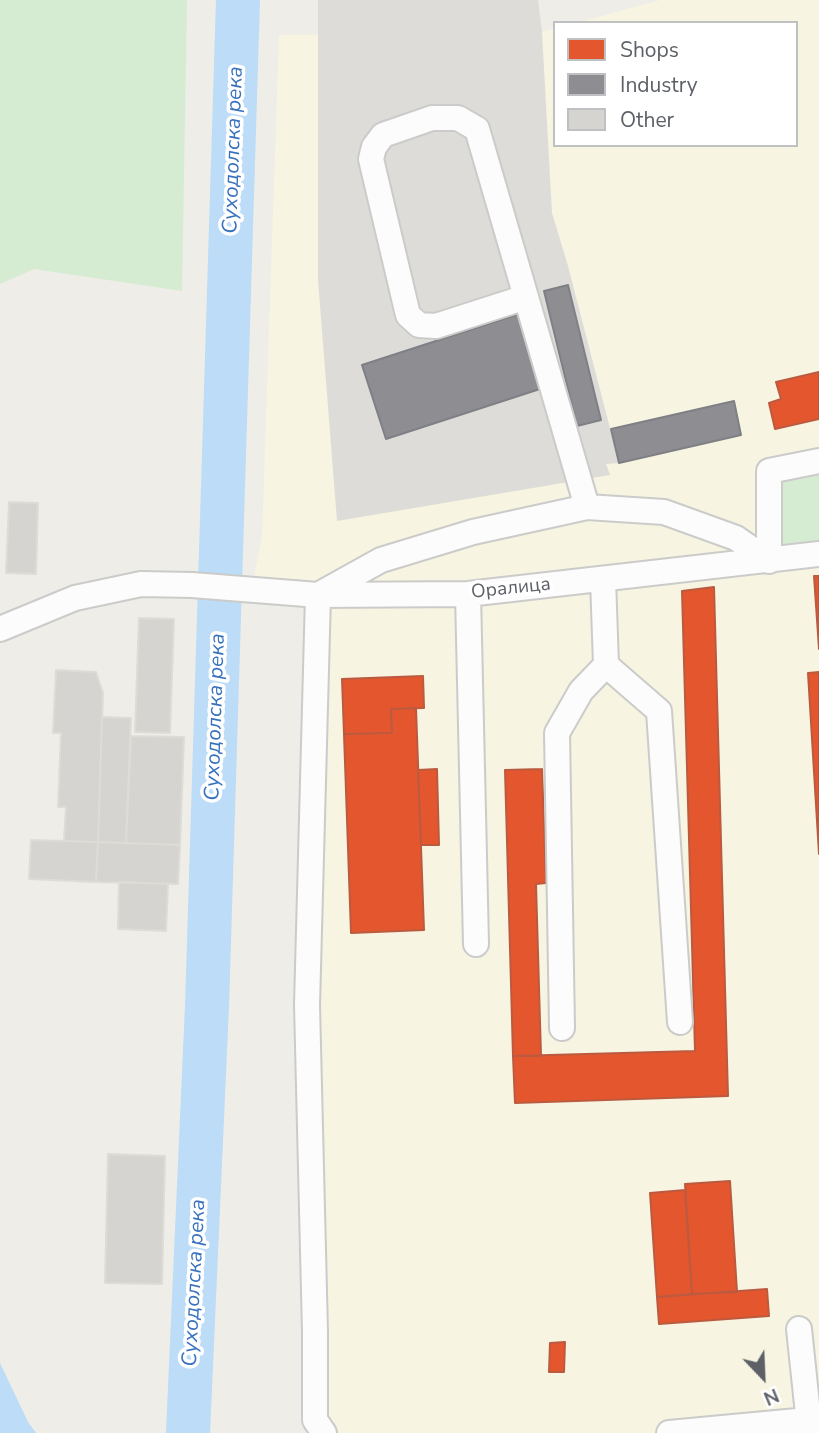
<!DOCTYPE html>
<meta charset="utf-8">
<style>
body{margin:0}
#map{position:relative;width:819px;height:1433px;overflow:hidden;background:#eeede8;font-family:"Nunito Sans",sans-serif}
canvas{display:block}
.legend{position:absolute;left:553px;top:21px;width:245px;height:126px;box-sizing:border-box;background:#fff;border:2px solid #bec0c2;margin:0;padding:9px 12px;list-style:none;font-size:21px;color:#5d6167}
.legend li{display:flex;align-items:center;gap:14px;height:35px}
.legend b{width:35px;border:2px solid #bec0c2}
.north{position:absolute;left:728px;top:1342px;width:70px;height:70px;-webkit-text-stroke:5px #fff;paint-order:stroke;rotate:157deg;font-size:19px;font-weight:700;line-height:28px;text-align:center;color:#5d6167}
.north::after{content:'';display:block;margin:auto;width:24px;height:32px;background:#5d6167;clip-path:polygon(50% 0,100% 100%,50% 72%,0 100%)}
</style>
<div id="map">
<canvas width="819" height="1433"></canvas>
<ul class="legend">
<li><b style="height:19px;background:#e4572e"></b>Shops</li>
<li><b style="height:19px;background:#8d8d92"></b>Industry</li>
<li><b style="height:19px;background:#d5d4d1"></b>Other</li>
</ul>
<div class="north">N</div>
</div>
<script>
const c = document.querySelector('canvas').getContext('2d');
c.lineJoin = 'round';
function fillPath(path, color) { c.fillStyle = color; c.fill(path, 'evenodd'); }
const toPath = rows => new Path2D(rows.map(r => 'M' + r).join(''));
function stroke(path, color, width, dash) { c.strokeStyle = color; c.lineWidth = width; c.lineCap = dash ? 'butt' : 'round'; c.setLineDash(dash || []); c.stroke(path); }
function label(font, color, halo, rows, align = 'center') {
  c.font = font + ' "Nunito Sans",sans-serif'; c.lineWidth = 7; c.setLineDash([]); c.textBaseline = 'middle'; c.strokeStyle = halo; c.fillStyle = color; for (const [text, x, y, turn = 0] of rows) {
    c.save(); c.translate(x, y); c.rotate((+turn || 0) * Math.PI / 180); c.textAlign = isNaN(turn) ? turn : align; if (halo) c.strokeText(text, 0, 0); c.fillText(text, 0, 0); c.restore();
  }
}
fillPath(toPath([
 [660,0,819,0,819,1433,314,1433,318,595,252,589,262,535,279,35,542,32,555,28,555,145,796,145,796,23,576,23]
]), '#f7f4e1');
fillPath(toPath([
 [318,0,538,0,542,32,552,213,568,266,619,463,606,464,610,475,337,521,318,280]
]), '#dedcd8');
fillPath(toPath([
 [0,0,187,0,182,291,34,269,0,284],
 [819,461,819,554,769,561,769,471]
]), '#d5ecd3');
fillPath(toPath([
 [0,1363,28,1422,36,1433,0,1433]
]), '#bcdcf8');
const shops = toPath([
 [819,372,819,419,775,429,769,403,781,399,776,382,819,372],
 [814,576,819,576,819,649,814,576],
 [714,587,728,1096,515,1103,513,1056,695,1051,682,591,714,587],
 [819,672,819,854,808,673,819,672],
 [423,676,424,708,391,709,392,733,344,734,342,679,423,676],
 [416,708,424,930,351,933,344,734,392,733,391,709,416,708],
 [437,769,439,845,421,845,418,770,437,769],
 [542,769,546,883,536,884,541,1056,513,1056,505,770,542,769],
 [730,1181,737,1292,692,1294,685,1184,730,1181],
 [685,1190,692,1294,657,1297,650,1193,685,1190],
 [767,1289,769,1316,659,1324,657,1297,767,1289],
 [565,1342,564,1372,549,1372,550,1343,565,1342]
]);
fillPath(shops, '#e4572e');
stroke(shops, '#bc5a3f', 2);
const industry = toPath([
 [568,285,601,420,577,426,544,291,568,285],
 [519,314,543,388,386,439,362,365,519,314],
 [734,401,741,435,619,463,611,429,734,401]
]);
fillPath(industry, '#8d8d92');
stroke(industry, '#7f8085', 2);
stroke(toPath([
 [188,1433,207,1006,238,0]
]), '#bcdcf8', 44);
const building = toPath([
 [9,502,38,503,36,574,6,573,9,502],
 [139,618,174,619,170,733,135,732,139,618],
 [56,670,96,672,103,693,98,842,64,841,66,807,58,807,61,733,53,733,56,670],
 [102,717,131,718,126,843,98,842,102,717],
 [131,736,184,737,180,845,126,843,131,736],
 [31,840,98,842,96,882,29,879,31,840],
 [98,842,180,845,178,884,96,882,98,842],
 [119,882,168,884,166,931,118,929,119,882],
 [108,1154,165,1156,162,1284,105,1283,108,1154]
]);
fillPath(building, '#d5d4d1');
stroke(building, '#dedcd7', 2);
const minor = toPath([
 [526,297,436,326,419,325,408,315,371,159,374,147,383,135,432,118,458,118,477,129,526,297,587,507],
 [769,561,769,471,819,461],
 [468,594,476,944],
 [0,629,75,598,141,584,192,585,318,595,468,594,819,554],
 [606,665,659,711,680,1022],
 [562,1028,557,733,581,691,606,665,603,579],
 [799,1329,810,1433],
 [324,1433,315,1420,315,1332,307,1005,318,595,381,560,473,532,587,507,664,512,736,538,769,561],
 [669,1433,808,1420]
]);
stroke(minor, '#cbcbca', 28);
stroke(minor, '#fcfcfc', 24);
label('19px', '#5d6167', '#fff', [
 ["Оралица",511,589,-6]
]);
label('italic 21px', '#3872bd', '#fff', [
 ["Суходолска река",234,150,-88],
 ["Суходолска река",216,717,-88],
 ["Суходолска река",195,1283,-87]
]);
</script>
